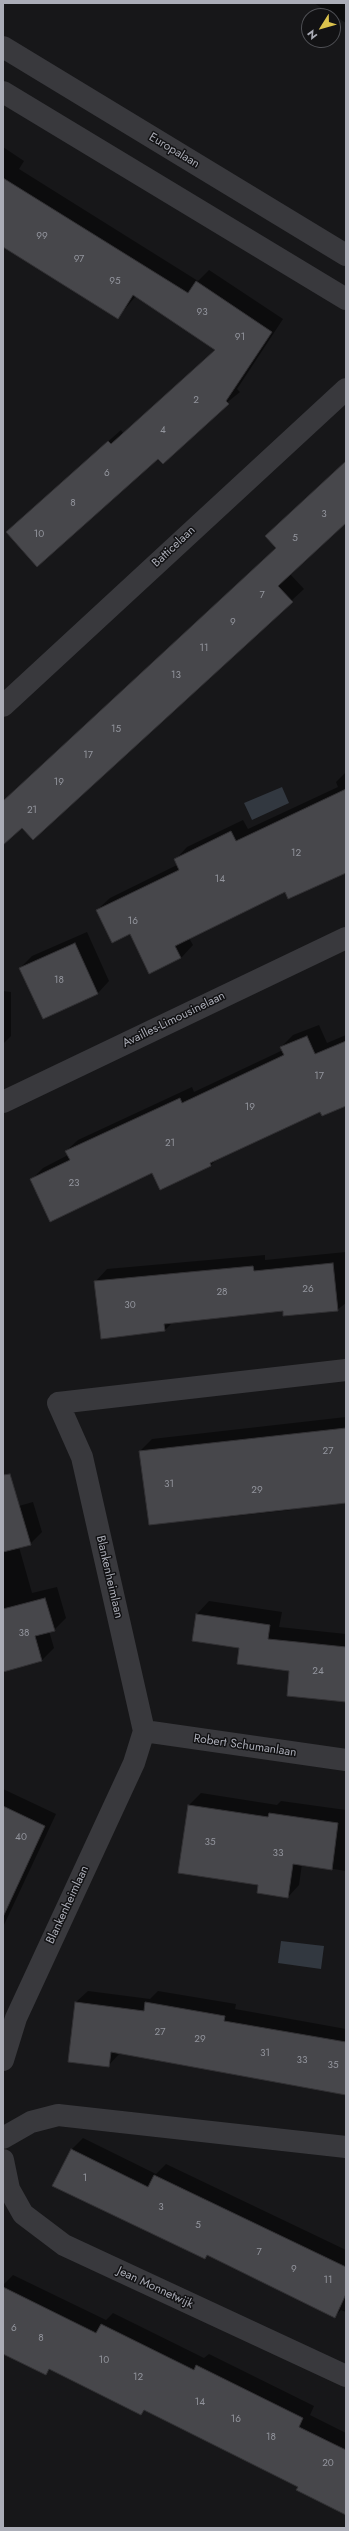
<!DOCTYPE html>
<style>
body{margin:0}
#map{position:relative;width:349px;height:2531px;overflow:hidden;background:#171719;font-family:Jost,sans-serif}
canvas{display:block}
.frame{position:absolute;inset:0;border:4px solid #abadb7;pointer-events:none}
.north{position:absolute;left:301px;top:8px;width:40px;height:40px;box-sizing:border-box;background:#121214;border:1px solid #4f5055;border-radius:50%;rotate:233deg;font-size:11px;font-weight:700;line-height:16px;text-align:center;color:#abadb7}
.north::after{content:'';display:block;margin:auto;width:14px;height:18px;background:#dbc24c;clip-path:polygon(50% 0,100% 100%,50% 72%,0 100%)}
</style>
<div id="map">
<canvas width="349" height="2531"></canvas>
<div class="frame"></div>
<div class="north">N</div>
</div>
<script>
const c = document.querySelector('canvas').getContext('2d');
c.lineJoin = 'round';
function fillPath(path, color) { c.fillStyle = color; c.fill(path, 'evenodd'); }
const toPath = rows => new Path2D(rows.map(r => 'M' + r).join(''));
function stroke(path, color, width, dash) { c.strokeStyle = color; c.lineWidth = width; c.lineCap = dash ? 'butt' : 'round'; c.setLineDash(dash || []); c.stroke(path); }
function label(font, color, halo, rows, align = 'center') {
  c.font = font + ' Jost,sans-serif'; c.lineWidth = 3; c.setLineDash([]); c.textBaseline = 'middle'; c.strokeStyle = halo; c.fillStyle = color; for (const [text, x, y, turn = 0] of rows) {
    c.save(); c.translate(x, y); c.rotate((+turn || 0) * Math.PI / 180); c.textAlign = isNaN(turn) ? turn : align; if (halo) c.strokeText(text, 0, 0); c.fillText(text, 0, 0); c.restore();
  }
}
fillPath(toPath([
 [282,787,289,803,252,820,244,803],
 [281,1941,324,1946,321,1969,278,1963]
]), '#323840');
fillPath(toPath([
 [314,3,346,3,346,23],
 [3,147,24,161,19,169,198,281,209,270,283,319,237,389,240,392,158,458,19,521,121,430,123,433,216,350,136,296,118,317,3,224],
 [346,462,346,522,290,574,304,589,33,839,22,827,3,844,3,801,277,548],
 [346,772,346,865,285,891,189,938,193,945,181,958,131,933,97,910,110,898,177,865,175,860,187,847,243,820,248,829,338,787,336,782],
 [87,932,109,981,98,993,20,968,32,956],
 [3,991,11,992,11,1036,3,1044],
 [319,1025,327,1043,346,1035,346,1105,320,1111,218,1158,211,1165,153,1172,31,1180,43,1168,68,1155,66,1151,78,1140,192,1087,194,1092,283,1050,281,1047,293,1035],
 [346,1252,346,1303,337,1310,284,1310,173,1322,165,1330,96,1281,107,1269,265,1255,265,1260],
 [346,1417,346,1501,296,1506,292,1510,227,1517,226,1515,140,1451,152,1439],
 [33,1502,42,1532,30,1544,19,1547,32,1593,57,1587,66,1618,54,1630,49,1631,54,1648,42,1660,3,1671,3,1503,5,1510],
 [209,1601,282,1612,279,1627,346,1634,346,1701,290,1670,240,1647,193,1640,197,1614],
 [3,1789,56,1814,3,1927],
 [201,1793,277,1805,281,1801,346,1810,346,1871,302,1864,299,1885,288,1897,259,1884,179,1872,189,1805],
 [88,1991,150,1999,158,1991,236,2004,235,2009,346,2029,346,2094,120,2053,108,2066,76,2002],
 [83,2138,156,2174,166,2164,346,2250,346,2312,341,2310,334,2317,71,2150],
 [13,2275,106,2320,113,2313,204,2358,209,2354,314,2406,310,2415,346,2433,346,2514,299,2487,145,2410,141,2414,51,2369,45,2374,3,2353,3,2285]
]), '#0007');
const building = toPath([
 [3,178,188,293,196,281,272,332,226,401,229,404,163,464,158,459,37,567,6,532,108,441,111,444,215,350,133,295,118,319,3,247,3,178],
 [346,461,346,523,278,586,293,602,33,840,22,828,3,845,3,801,276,548,265,536,346,461],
 [346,789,346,873,288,899,285,892,175,946,181,958,149,974,130,934,112,943,96,910,179,870,174,859,231,831,236,841,346,789],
 [75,943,98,994,43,1019,19,968,75,943],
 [307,1036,315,1054,346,1041,346,1106,322,1116,320,1112,210,1163,211,1166,160,1190,152,1173,50,1222,30,1179,70,1160,65,1151,180,1098,182,1103,284,1055,280,1047,307,1036],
 [333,1263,338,1311,283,1316,283,1311,164,1324,165,1331,101,1339,94,1281,253,1266,254,1271,333,1263],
 [346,1428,346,1503,149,1525,139,1451,346,1428],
 [10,1474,31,1545,3,1552,3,1475,10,1474],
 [45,1598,55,1631,35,1636,42,1661,3,1672,3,1609,45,1598],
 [196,1614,270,1625,268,1639,346,1647,346,1702,287,1696,289,1671,237,1664,239,1648,192,1641,196,1614],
 [188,1805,268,1817,269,1813,338,1823,332,1870,293,1864,288,1898,257,1893,258,1885,178,1873,188,1805],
 [3,1806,45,1826,3,1917,3,1806],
 [75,2002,144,2011,145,2002,225,2016,224,2021,346,2042,346,2095,111,2052,109,2067,68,2062,75,2002],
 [71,2149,148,2187,154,2175,346,2267,346,2294,335,2318,207,2255,205,2259,52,2186,71,2149],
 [3,2287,96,2333,101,2324,194,2370,196,2365,303,2418,299,2427,346,2450,346,2515,296,2490,298,2487,144,2410,141,2415,49,2369,46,2375,3,2354,3,2287]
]);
fillPath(building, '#47474b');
stroke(building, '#323134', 1);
stroke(toPath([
 [3,47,346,255],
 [3,92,346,299],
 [3,706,346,389],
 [3,1102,346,938],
 [144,1731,346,1760],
 [3,2060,16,2018,134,1763,144,1731,82,1457,58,1403,346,1370],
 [3,2138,31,2122,58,2115,346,2147],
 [3,2160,9,2189,23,2214,64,2245,346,2376]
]), '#39393d', 22);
label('10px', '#92949c', null, [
 ["99",42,237],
 ["97",79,260],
 ["95",115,282],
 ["93",202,313],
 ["91",240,338],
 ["2",196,401],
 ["4",163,431],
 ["6",107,474],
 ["8",73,504],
 ["3",324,515],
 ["10",39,535],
 ["5",295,539],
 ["7",262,596],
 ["9",233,623],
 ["11",204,649],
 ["13",176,676],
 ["15",116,730],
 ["17",88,756],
 ["19",59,783],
 ["21",32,811],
 ["12",296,854],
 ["14",220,880],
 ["16",133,922],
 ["18",59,981],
 ["17",319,1077],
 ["19",250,1108],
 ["21",170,1144],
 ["23",74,1184],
 ["26",308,1290],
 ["28",222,1293],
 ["30",130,1306],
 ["27",328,1452],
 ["31",169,1485],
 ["29",257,1491],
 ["38",24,1634],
 ["24",318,1672],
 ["40",21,1838],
 ["35",210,1843],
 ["33",278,1854],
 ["27",160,2033],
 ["29",200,2040],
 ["31",265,2054],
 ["33",302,2061],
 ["35",333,2066],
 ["1",85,2179],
 ["3",161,2208],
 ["5",198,2226],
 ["7",259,2253],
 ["9",294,2270],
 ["11",328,2281],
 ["6",14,2329],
 ["8",41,2339],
 ["10",104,2361],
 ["12",138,2378],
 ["14",200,2403],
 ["16",236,2420],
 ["18",271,2438],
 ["20",328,2464]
]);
label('12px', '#abadb7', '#121214', [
 ["Europalaan",174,151,31],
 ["Batticelaan",174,547,-43],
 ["Availles-Limousinelaan",174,1020,-26],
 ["Blankenheimlaan",109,1577,77],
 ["Robert Schumanlaan",245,1746,8],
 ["Blankenheimlaan",68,1905,-65],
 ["Jean Monnetwijk",155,2288,25]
]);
</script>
